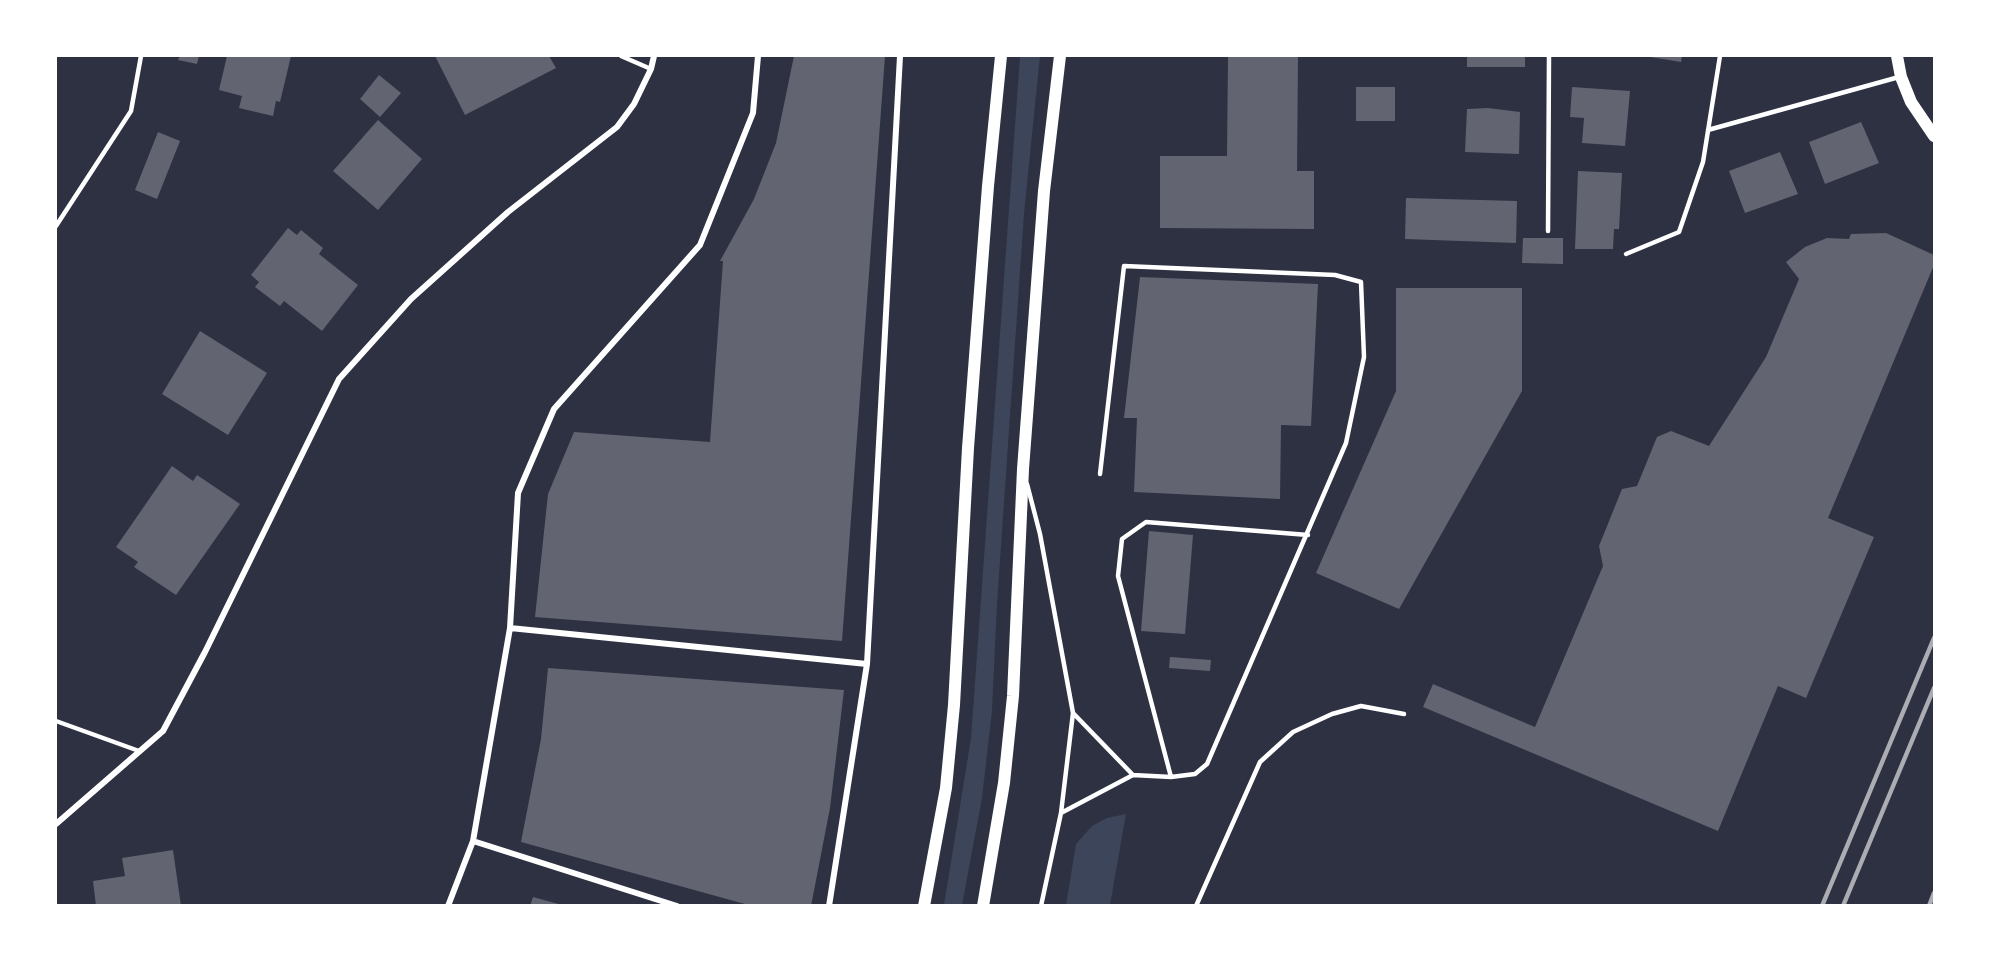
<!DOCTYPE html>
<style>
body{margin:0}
#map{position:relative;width:1990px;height:961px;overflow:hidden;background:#2d3142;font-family:Poppins,sans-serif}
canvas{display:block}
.frame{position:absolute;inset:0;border:57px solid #fff;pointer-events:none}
</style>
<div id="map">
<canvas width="1990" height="961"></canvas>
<div class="frame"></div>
</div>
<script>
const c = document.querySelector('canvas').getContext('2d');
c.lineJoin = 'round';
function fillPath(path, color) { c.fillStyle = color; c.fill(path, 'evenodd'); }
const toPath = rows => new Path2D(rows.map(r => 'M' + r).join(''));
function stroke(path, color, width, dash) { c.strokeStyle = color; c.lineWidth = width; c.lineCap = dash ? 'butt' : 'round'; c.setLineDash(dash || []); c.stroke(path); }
fillPath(toPath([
 [1020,56,1040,56,1024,214,997,604,992,711,982,798,962,905,944,905,971,738],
 [1126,814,1110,905,1066,905,1076,844,1092,826,1107,818]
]), '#3c4559');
fillPath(toPath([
 [180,56,199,56,197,64,178,60],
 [227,56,291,56,280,102,276,101,273,116,239,108,242,96,219,90],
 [435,56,549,56,556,68,465,115],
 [794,56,885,56,842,641,535,617,548,494,574,432,710,442,723,261,720,261,754,199,776,143],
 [1228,56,1298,56,1297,171,1314,171,1314,229,1160,228,1160,156,1227,156],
 [1467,56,1525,56,1525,67,1467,67],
 [1644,56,1682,56,1681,62],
 [379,75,401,93,380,117,360,99],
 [1356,87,1395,87,1395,121,1356,121],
 [1572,87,1630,91,1625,146,1582,143,1584,118,1570,117],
 [1488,108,1520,112,1519,154,1465,152,1467,109],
 [378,120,422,159,378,210,333,171],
 [1861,122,1879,163,1825,184,1809,142],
 [158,132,180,141,157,199,135,190],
 [1780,152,1798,194,1745,213,1729,171],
 [1578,171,1622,173,1619,229,1614,229,1613,249,1575,249],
 [1406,198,1517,201,1516,243,1405,239],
 [288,228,297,235,301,230,323,248,319,254,358,285,322,331,284,301,280,306,255,287,259,282,251,275],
 [1886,233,1934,255,1934,265,1828,518,1874,537,1806,698,1778,686,1718,831,1423,707,1433,684,1535,727,1603,566,1599,546,1622,489,1637,486,1657,437,1671,431,1709,446,1766,357,1799,279,1786,262,1805,247,1827,238,1849,239,1851,234],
 [1523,238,1563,238,1563,264,1522,263],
 [1140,277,1318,284,1311,426,1281,425,1280,499,1134,492,1137,418,1124,418],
 [1396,288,1522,288,1522,391,1399,609,1316,573,1396,391],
 [200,331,267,373,228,435,162,394],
 [172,466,193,481,197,475,240,504,176,595,134,567,138,562,116,547],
 [1149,531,1193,535,1185,634,1141,631],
 [1170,657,1211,660,1210,671,1169,668],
 [548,668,844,690,830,808,811,906,752,906,521,842,541,739],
 [173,850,181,906,96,906,93,881,125,876,122,858],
 [533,897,562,905,562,906,530,906]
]), '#626471');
stroke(toPath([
 [621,56,651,69],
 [1708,130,1899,77],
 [56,226,131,111,141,56],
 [1548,231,1549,56],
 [1626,254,1679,232,1703,162,1720,56],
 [1027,484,1040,534,1073,713,1061,813,1041,906],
 [1073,713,1133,775],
 [56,721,139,751],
 [1171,777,1118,576,1122,539,1146,522,1308,535],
 [1061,813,1133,775,1171,777,1195,774,1207,764,1346,443,1364,357,1361,282,1335,275,1124,266,1100,474],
 [1196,906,1260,762,1293,732,1332,714,1361,706,1404,714]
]), '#fff', 4.5);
stroke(toPath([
 [510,628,867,664],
 [56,824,163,731,205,652,339,379,411,299,508,212,617,127,634,104,651,69,654,56],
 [473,841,677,906],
 [448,906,473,841,510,628,518,493,554,409,700,245,753,113,758,56],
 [829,906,867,664,900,56]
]), '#fff', 6);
stroke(toPath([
 [1897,56,1901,77,1911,102,1934,136],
 [924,906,946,788,954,705,968,448,988,186,1001,56],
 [983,906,1004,783,1013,696,1023,469,1044,191,1060,56]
]), '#fff', 12);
stroke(toPath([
 [1822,906,1934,638],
 [1843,906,1934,688],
 [1929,906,1934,893]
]), '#abadb3', 4.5);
</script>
